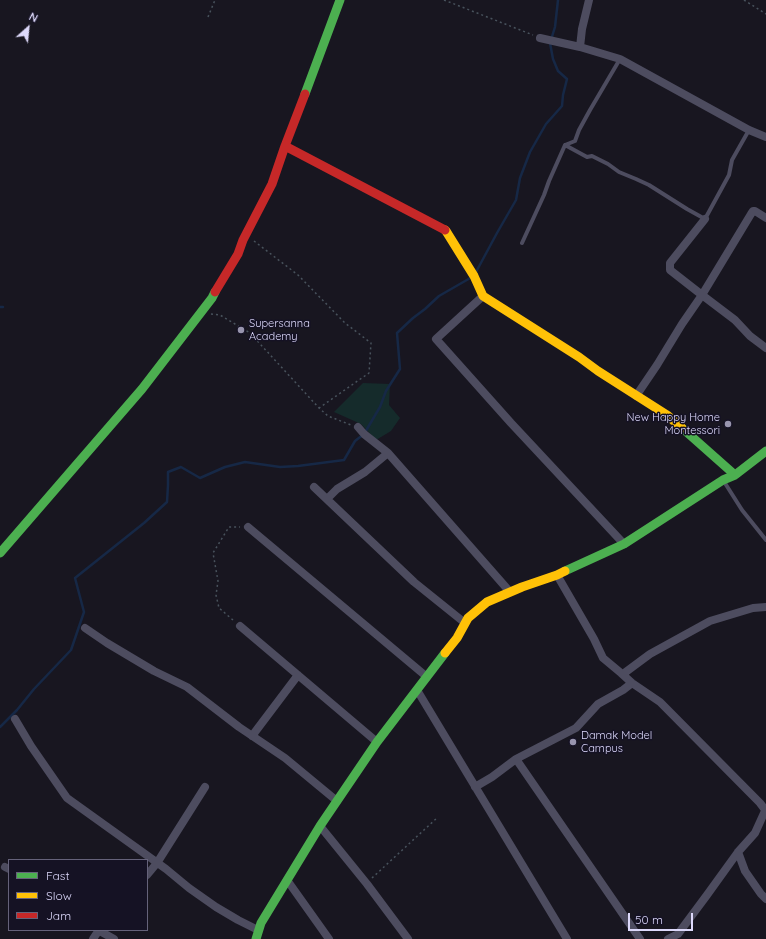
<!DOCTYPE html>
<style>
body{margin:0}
#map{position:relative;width:766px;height:939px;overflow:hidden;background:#181620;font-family:Quicksand,sans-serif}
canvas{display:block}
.legend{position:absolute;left:8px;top:859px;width:140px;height:72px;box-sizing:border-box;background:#151224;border:1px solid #65627a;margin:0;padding:5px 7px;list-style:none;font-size:12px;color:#ddd9fb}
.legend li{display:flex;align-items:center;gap:8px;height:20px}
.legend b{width:20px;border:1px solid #65627a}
.north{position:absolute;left:8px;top:8px;width:40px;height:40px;-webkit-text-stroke:3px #151224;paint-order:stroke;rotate:27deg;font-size:11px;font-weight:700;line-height:16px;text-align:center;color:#ddd9fb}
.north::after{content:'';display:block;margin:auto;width:14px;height:18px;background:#ddd9fb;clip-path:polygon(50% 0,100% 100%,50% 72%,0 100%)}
.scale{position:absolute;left:628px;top:913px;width:65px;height:18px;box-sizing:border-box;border:2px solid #ddd9fb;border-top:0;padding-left:5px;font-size:12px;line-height:14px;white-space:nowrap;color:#ddd9fb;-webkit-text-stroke:3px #151224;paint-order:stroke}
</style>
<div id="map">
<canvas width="766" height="939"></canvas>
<ul class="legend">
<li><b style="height:5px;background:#4caf50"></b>Fast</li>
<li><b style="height:5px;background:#ffc107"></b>Slow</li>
<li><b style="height:5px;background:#c62828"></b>Jam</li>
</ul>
<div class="north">N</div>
<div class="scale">50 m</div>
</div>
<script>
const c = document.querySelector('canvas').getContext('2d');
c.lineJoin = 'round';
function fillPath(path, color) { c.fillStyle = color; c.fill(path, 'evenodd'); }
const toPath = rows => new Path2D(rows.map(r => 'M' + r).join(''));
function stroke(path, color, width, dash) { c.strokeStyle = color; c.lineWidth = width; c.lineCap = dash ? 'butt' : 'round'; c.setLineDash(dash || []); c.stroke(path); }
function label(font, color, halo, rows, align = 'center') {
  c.font = font + ' Quicksand,sans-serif'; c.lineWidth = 3; c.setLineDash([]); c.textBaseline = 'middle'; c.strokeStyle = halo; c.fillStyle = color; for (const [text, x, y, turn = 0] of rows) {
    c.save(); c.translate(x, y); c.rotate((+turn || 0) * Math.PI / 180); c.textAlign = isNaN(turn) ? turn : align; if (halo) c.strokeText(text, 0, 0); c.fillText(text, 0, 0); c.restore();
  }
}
fillPath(toPath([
 [363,383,390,384,389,405,400,418,391,431,376,440,361,424,334,412]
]), '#152b2b');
stroke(toPath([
 [476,272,497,233,516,200,520,178,530,152,546,124,562,106,563,95,567,79,558,71,553,59,550,43,555,27,558,0],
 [0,307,3,307],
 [0,727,17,710,34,689,71,650,84,612,75,578,144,523,167,502,168,485,168,472,181,467,200,478,225,467,245,462,280,467,298,466,344,460,355,441,364,434,380,407,386,391,400,369,397,333,413,318,425,309,439,296,472,277]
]), '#162846', 2.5);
stroke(toPath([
 [444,0,533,35],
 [744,0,766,14],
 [208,17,215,0],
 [254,241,298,275,345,323,371,343,369,373,319,408],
 [211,314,220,315,250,333,319,408,328,416,351,425],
 [233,620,219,608,216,595,218,581,213,553,229,527,240,527],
 [372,878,438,817]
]), '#48525c', 1.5, [2, 3]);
stroke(toPath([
 [565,145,587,157,592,156,608,164,619,172,636,179,649,185,687,209,705,219,729,175,732,160,749,130],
 [522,243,544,195,549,181,565,145,575,141,579,130,590,110,620,59],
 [723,480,742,510,766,540]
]), '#4d4c5f', 4);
stroke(toPath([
 [540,38,580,47,620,59,749,130,766,137],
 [580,47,582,29,589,0],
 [766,218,755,211,753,211,751,214,702,295,735,320,750,336,766,348],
 [483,296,436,339,511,423,624,544],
 [636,396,657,365,682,324,702,295,670,270,670,263,705,219],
 [358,427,364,434,388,453,510,592],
 [314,487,414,582,465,623],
 [327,499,337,489,365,472,388,453],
 [248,527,427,677],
 [557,575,594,639,603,658,621,673,632,683,660,702,760,803,766,811],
 [240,626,377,742],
 [85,628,107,643,154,671,187,687,239,727,285,758,337,801],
 [623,674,650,654,710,621,753,608,766,607],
 [417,690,567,939],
 [15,719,31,746,67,798,166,869,189,888,216,907,238,920,258,930],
 [252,736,298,675],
 [516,759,640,939],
 [475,787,492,777,516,759,576,728,598,704,623,690,632,683],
 [320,826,367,884,408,939],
 [738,852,745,871,761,894,766,899],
 [5,867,9,869],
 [147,875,157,863,205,787],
 [287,880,329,939],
 [98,930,114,939],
 [93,939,99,930],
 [668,939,678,934,707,895,738,852,755,833,765,811]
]), '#4d4c5f', 8);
stroke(toPath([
 [305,94,340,0],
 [682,428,735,475],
 [0,553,142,389,212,298,215,292],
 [565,571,624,544,723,480,735,475,766,451],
 [256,939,261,923,320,826,377,742,445,653]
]), '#4caf50', 9);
stroke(toPath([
 [445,230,446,231,474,276,483,296,579,357,598,371,667,415,682,428],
 [445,653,457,638,468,618,487,602,522,587,557,575,565,571]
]), '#ffc107', 9);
stroke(toPath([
 [285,146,445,230],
 [215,292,238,254,243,240,272,184,285,146,305,94]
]), '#c62828', 9);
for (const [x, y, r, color] of [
 [241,330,4,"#9895ae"],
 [728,424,4,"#9895ae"],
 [573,742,4,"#9895ae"]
]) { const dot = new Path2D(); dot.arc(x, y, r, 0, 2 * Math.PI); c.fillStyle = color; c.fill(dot); stroke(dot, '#151224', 1.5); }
label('11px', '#ddd9fb', '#151224', [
 ["Supersanna",249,324],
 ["Academy",249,337],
 ["New Happy Home",720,418,"right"],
 ["Montessori",720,431,"right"],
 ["Damak Model",581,736],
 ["Campus",581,749]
], 'left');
</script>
